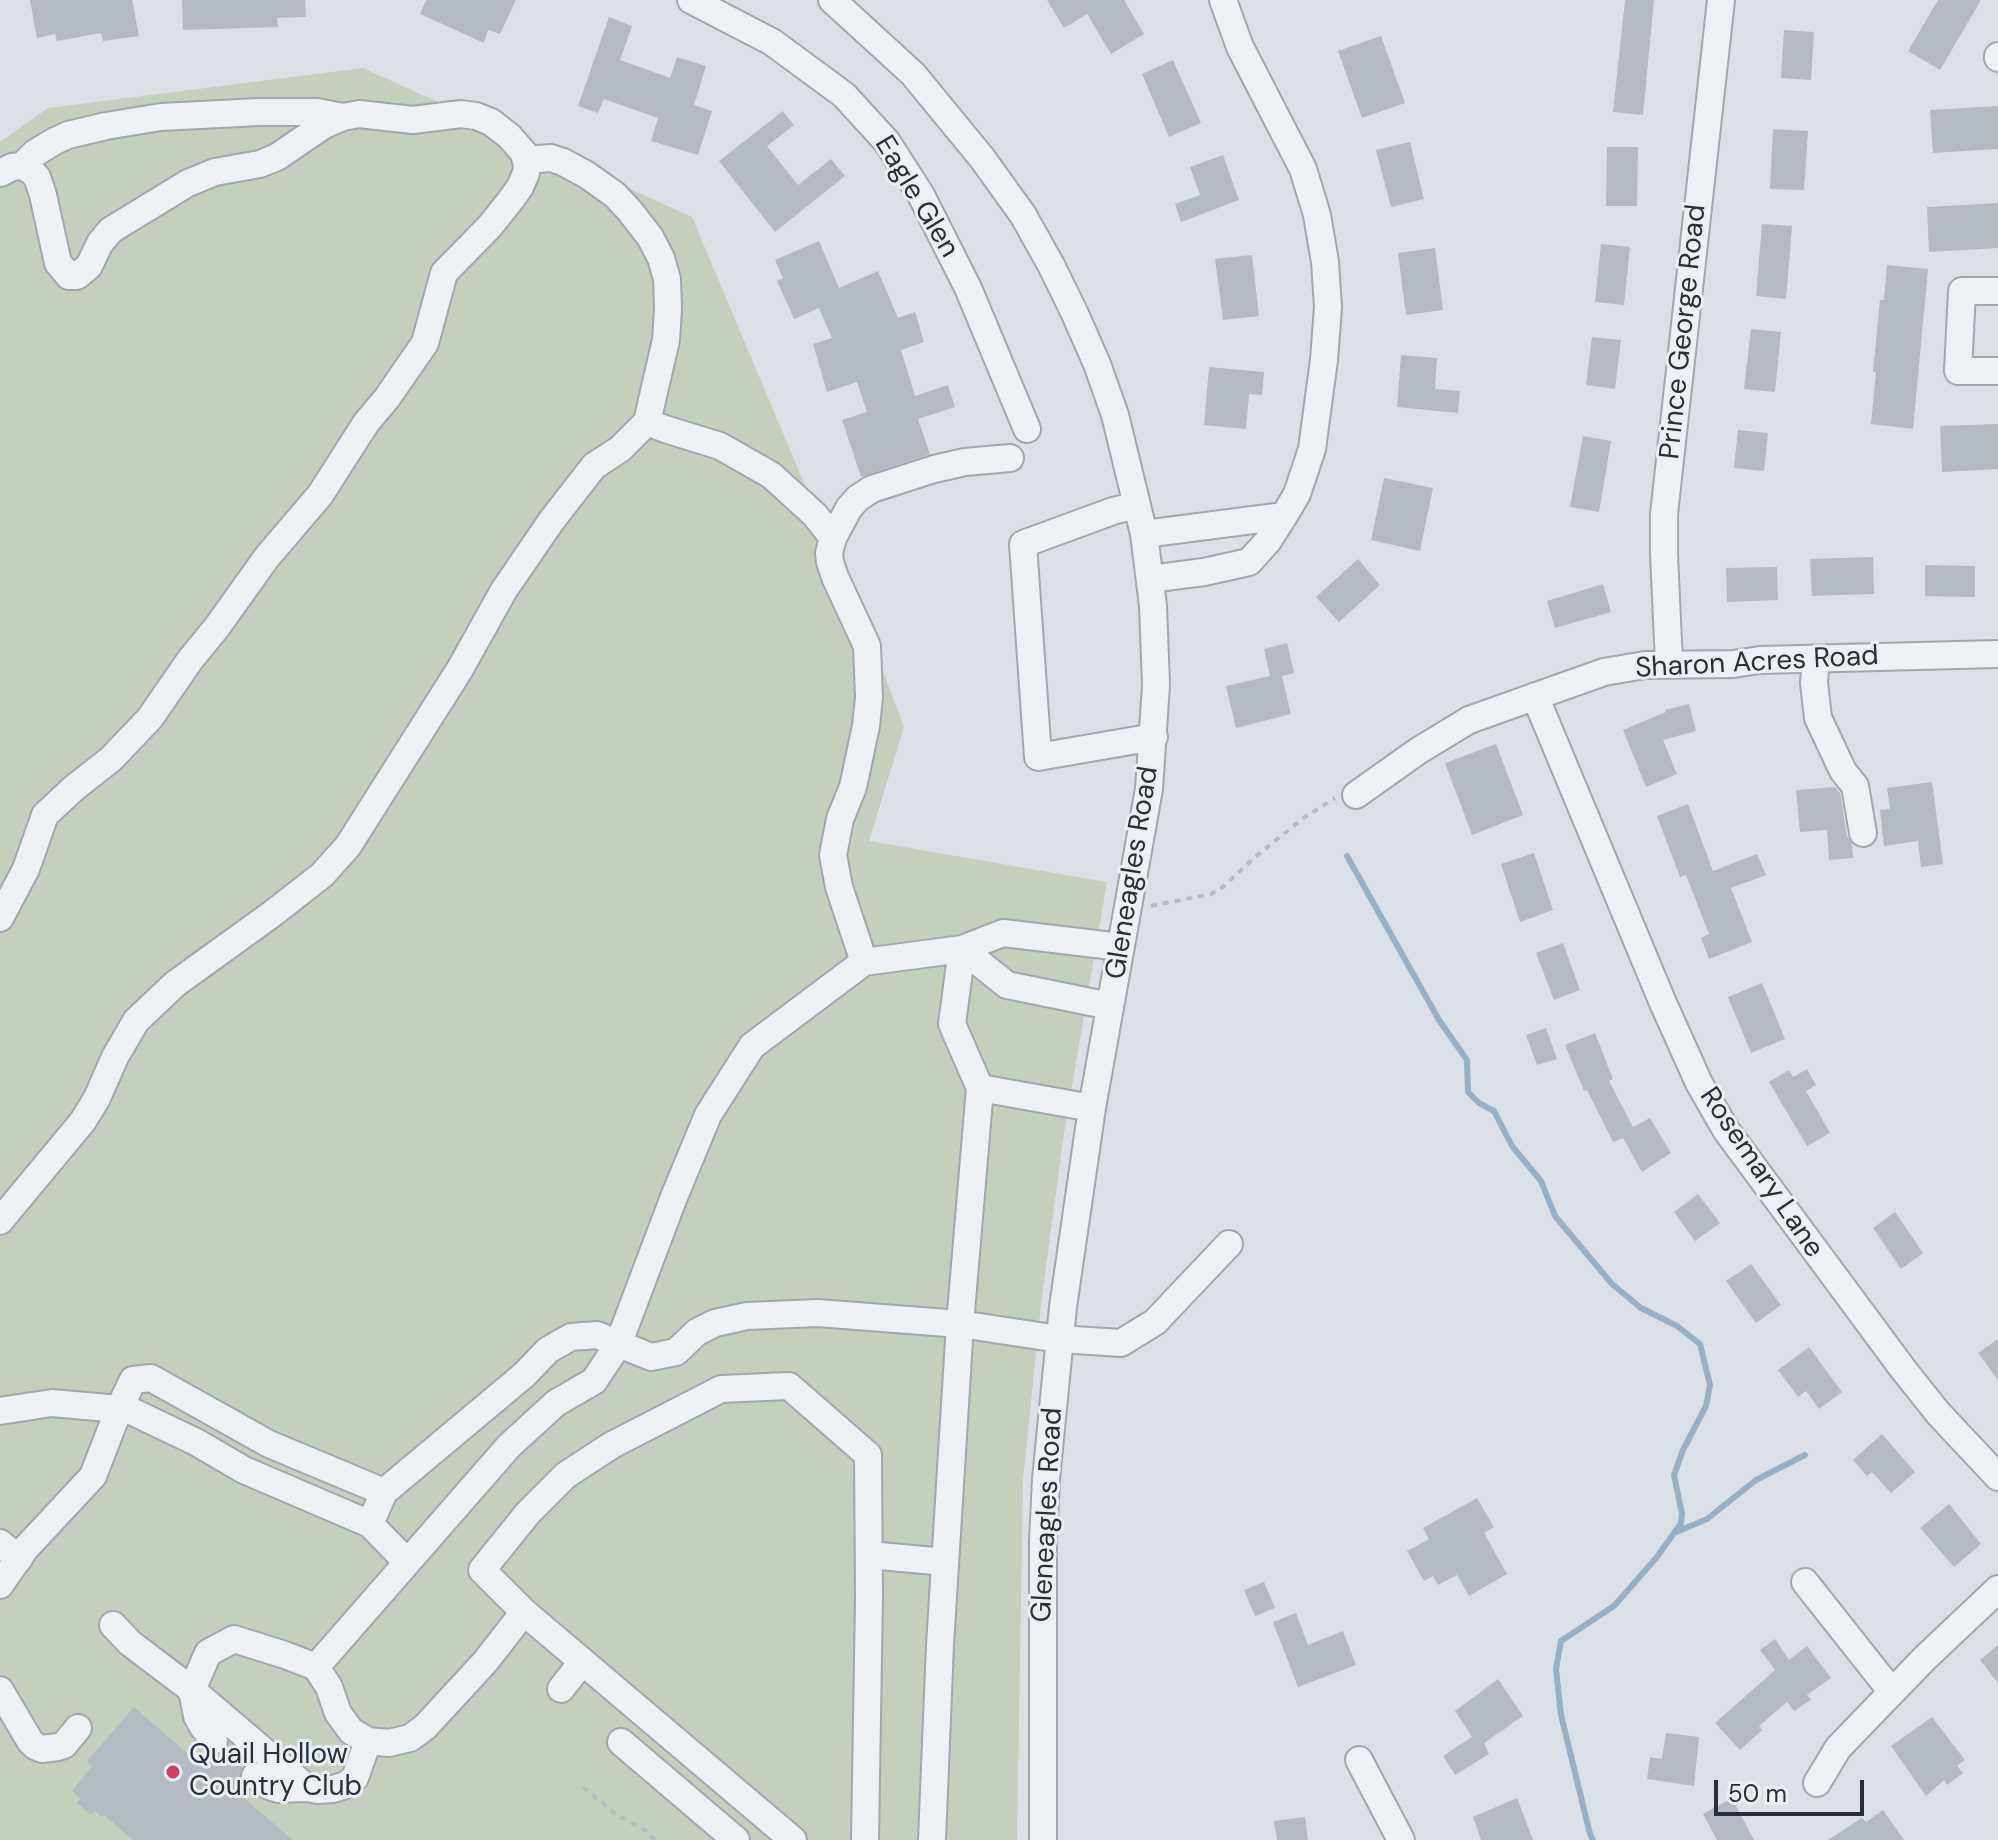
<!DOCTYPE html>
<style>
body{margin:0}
#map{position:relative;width:1998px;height:1840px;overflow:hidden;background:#dbe0e6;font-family:"DM Sans",sans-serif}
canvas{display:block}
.scale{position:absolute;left:1714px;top:1780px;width:150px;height:36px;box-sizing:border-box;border:4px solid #262f3c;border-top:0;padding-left:10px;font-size:24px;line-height:28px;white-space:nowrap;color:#262f3c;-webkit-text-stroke:6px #ebeff4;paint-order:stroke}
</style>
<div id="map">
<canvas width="1998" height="1840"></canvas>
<div class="scale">50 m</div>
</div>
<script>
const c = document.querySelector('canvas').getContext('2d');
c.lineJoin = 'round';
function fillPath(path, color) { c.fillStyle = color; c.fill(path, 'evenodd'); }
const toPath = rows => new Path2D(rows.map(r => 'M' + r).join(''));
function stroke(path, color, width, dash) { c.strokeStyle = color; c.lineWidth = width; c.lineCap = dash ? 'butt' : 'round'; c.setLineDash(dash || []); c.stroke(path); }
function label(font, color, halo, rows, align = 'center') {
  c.font = font + ' "DM Sans",sans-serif'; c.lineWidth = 6; c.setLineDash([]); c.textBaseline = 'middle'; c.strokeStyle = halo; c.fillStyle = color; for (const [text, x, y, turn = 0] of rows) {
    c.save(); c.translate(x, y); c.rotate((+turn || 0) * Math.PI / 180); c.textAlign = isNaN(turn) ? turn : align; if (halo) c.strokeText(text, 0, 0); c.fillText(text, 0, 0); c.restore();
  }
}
fillPath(toPath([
 [363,68,692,217,812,502,833,538,904,727,869,841,1107,882,1064,1133,1041,1305,1023,1480,1017,1840,0,1840,0,142,48,108]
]), '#c3d0bd');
stroke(toPath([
 [1347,856,1439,1020,1467,1060,1468,1092,1479,1103,1494,1111,1512,1146,1541,1181,1555,1216,1612,1284,1641,1308,1677,1326,1700,1344,1710,1385,1706,1406,1683,1450,1674,1475,1682,1514,1681,1523,1657,1557,1614,1606,1561,1641,1556,1669,1561,1715,1590,1834,1593,1840],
 [1674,1533,1707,1519,1756,1480,1805,1455]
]), '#96b1c6', 6);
fillPath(toPath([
 [30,0,132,0,139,36,103,41,101,33,57,41,55,34,37,38],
 [182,0,305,0,306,17,277,18,278,27,183,30],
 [426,0,516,0,500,34,488,30,484,43,420,14],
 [1047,0,1124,0,1144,34,1111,54,1087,14,1064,28],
 [1625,0,1654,0,1643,115,1613,112],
 [1938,0,1981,0,1940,70,1908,51],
 [609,17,632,26,620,60,670,78,677,57,706,66,694,105,712,111,698,155,651,141,658,118,604,99,598,113,578,106],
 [1784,30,1814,32,1811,80,1781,78],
 [1381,36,1405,103,1362,118,1338,51],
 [1173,60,1201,123,1169,137,1142,74],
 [1998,106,1998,149,1933,153,1930,110],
 [783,111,794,125,767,146,798,185,831,159,845,176,775,232,719,161],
 [1773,129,1808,131,1804,190,1770,189],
 [1410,142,1424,199,1391,207,1376,150],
 [1607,147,1638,147,1637,206,1606,206],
 [1223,155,1239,200,1181,222,1175,204,1200,195,1190,167],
 [1998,203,1998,248,1929,252,1927,207],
 [1762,224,1792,226,1786,299,1756,296],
 [819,241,839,288,878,271,898,318,915,312,924,342,901,350,915,396,948,385,955,407,918,419,930,454,861,477,842,420,867,412,857,382,827,392,813,344,832,338,819,308,794,319,777,281,783,278,775,260],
 [1601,244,1630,247,1624,305,1595,302],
 [1435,248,1443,310,1406,315,1398,253],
 [1252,255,1259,316,1223,320,1215,259],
 [1887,265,1928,269,1913,429,1871,424,1876,372,1873,372,1880,300,1884,300],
 [1751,329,1781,332,1775,392,1744,389],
 [1592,337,1621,340,1615,389,1586,385],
 [1401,355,1437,358,1435,389,1460,391,1458,413,1397,407],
 [1209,367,1264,372,1262,395,1249,394,1246,429,1204,425],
 [1998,424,1998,469,1942,472,1940,426],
 [1738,430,1768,433,1764,471,1734,468],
 [1583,436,1611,441,1599,512,1570,507],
 [1384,478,1433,488,1420,551,1371,540],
 [1873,557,1874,594,1812,596,1810,559],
 [1358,559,1380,585,1339,622,1316,597],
 [1925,565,1975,566,1975,597,1925,596],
 [1777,567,1778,600,1727,602,1726,568],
 [1603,584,1611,612,1555,628,1547,601],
 [1287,643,1294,673,1282,676,1291,714,1236,728,1226,686,1270,676,1264,649],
 [1689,704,1696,731,1663,740,1677,774,1646,787,1623,730,1666,712,1665,710],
 [1496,744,1523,815,1472,835,1445,763],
 [1932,782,1943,864,1921,867,1918,841,1884,846,1880,810,1890,809,1887,788],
 [1835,787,1840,793,1847,836,1852,844,1853,858,1829,860,1827,830,1800,832,1796,790],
 [1688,804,1713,871,1757,854,1766,875,1731,888,1752,942,1709,959,1701,938,1709,934,1686,875,1680,877,1657,816],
 [1534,853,1553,910,1520,922,1501,864],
 [1563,943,1580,990,1554,1000,1536,953],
 [1762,983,1785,1039,1751,1053,1728,997],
 [1546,1028,1557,1059,1537,1065,1526,1035],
 [1595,1033,1613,1079,1609,1081,1633,1127,1650,1118,1671,1153,1642,1172,1623,1138,1613,1142,1587,1090,1584,1091,1565,1045],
 [1807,1069,1816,1085,1806,1091,1830,1133,1807,1146,1769,1082,1789,1070,1793,1077],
 [1698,1194,1720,1223,1695,1241,1674,1212],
 [1895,1212,1923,1253,1901,1269,1873,1228],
 [1751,1264,1781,1305,1756,1323,1726,1281],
 [1998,1339,1998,1380,1978,1353],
 [1809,1347,1842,1392,1819,1409,1806,1391,1798,1397,1778,1370],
 [1882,1434,1915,1472,1891,1493,1872,1472,1867,1476,1853,1460],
 [1477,1498,1494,1527,1484,1533,1507,1574,1469,1596,1457,1575,1438,1585,1433,1576,1424,1581,1407,1551,1429,1539,1423,1528],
 [1949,1504,1981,1544,1954,1567,1920,1528],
 [1264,1582,1275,1608,1255,1616,1244,1590],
 [1296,1613,1308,1645,1343,1631,1356,1665,1298,1687,1273,1622],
 [1775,1639,1789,1660,1807,1646,1831,1678,1807,1695,1811,1700,1794,1711,1787,1702,1759,1726,1762,1730,1740,1750,1715,1723,1775,1670,1760,1650],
 [1998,1645,1998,1683,1980,1660],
 [1498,1679,1523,1716,1484,1743,1489,1754,1455,1775,1443,1756,1472,1737,1455,1711],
 [134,1707,188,1754,190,1752,198,1758,203,1752,209,1755,218,1756,225,1752,229,1743,251,1761,243,1766,239,1774,240,1782,245,1788,239,1794,293,1840,133,1840,104,1815,102,1817,95,1811,91,1815,77,1803,81,1799,72,1791,92,1766,87,1761],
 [1932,1717,1965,1760,1957,1766,1963,1773,1947,1785,1944,1780,1926,1796,1891,1746],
 [1666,1733,1699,1737,1694,1786,1647,1779,1650,1757,1662,1759],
 [1517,1798,1533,1840,1481,1840,1473,1817],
 [1732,1798,1754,1840,1717,1840,1703,1814],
 [1883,1810,1904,1840,1828,1840,1862,1818,1866,1822],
 [1305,1817,1308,1840,1277,1840,1274,1821]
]), '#b3bac2');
stroke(toPath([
 [214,1740,255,1776]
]), '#b7bdc4', 26, [26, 13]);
const minor = toPath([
 [691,0,772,42,844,95,887,142,921,195,968,288,1027,429],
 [832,0,913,74,982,158,1023,215,1051,265,1075,314,1097,364,1115,415,1144,534,1153,606,1156,685,1149,789,1092,1108,1063,1307,1046,1479,1043,1541,1043,1840],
 [1223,0,1240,47,1303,169,1317,215,1325,262,1328,307,1324,360,1312,449,1297,494,1284,516],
 [1998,56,1998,58],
 [526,160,551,158,563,162,587,175,615,195,629,210,650,237,661,258,667,279,668,309,666,340,647,422],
 [22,166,35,153,55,141,68,135,106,126,161,117,259,112,317,112,343,117],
 [0,173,12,167,22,166,30,170,37,177,43,195,58,263,69,276,77,276,89,266,100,243,111,230,188,183,215,172,260,164,277,157,324,125,343,117,359,114,413,120,461,114,476,116,491,122,509,136,524,153,527,165,526,173,520,187,510,201,490,226,444,273,425,343,387,398,366,423,320,495,267,557,217,627,190,660,150,718,111,759,74,788,45,815,26,869,0,918],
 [1998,291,1962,291,1958,371,1998,371],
 [1137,505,1113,511,1023,544,1038,757,1154,737],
 [1144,534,1284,516,1268,541,1249,562,1204,572,1150,579],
 [833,538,849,508,858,498,872,489,934,469,965,462,1010,458],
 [1816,659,1814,683,1818,718,1843,771,1855,786,1863,833],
 [1669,664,1664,554,1664,514,1721,0],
 [1535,696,1663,1003,1699,1083,1726,1130,1903,1369,1938,1413,1998,1477],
 [1356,795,1418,751,1469,720,1604,672,1645,665,1733,664,1760,660,1998,654],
 [1110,1006,1007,985,962,949,1003,933,1121,947],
 [980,1088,1092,1108],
 [0,1221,83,1121,97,1098,115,1057,136,1021,175,984,272,914,322,875,348,846,460,669,504,590,552,520,594,466,620,449,647,422,665,429,720,446,771,475,815,515,833,538,829,553,830,562,835,577,867,646,869,697,866,726,853,787,840,819,833,855,839,887,864,962],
 [0,1411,52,1403,119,1409,93,1476,25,1549,0,1585],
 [384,1492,269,1444,151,1378,133,1380,119,1409,129,1410,196,1442,244,1470,370,1524,407,1562],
 [370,1524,384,1492,524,1375,548,1350,571,1337,597,1335,651,1357,676,1352,697,1332,715,1323,747,1316,818,1313,960,1324,1059,1339,1121,1343,1155,1322,1229,1244],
 [0,1543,19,1559],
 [869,1555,945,1562],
 [1805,1582,1892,1692],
 [524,1612,793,1840],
 [113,1625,130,1643,192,1690,208,1653,234,1639,285,1655,316,1667,329,1687,338,1713,351,1731,368,1741,389,1743,410,1738,425,1727,485,1662,524,1612,482,1570,528,1513,566,1475,612,1445,721,1389,789,1386,868,1455,869,1597,865,1840],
 [316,1667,509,1446,556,1403,594,1381,618,1345,674,1197,708,1115,752,1046,864,962,962,949,952,1024,980,1088,960,1324,940,1645,932,1840],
 [561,1689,582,1662],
 [0,1690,30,1741,35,1746,42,1749,58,1747,64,1745,78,1728],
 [192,1690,307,1788,318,1790,333,1789,346,1785,355,1778,368,1741],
 [192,1690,197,1716,203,1727,214,1740],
 [621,1742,736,1840],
 [1359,1760,1401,1840],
 [255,1776,269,1786,278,1789,307,1788],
 [1817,1783,1838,1748,1924,1659,1998,1589]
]);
stroke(minor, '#a1a7b0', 30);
stroke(toPath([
 [1151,906,1211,894,1224,886,1254,858,1302,819,1335,798],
 [583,1787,617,1815,646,1831,655,1840]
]), '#b6bbc0', 4, [6, 6]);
stroke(minor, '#eef1f4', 26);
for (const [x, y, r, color] of [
 [173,1772,8,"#cc4060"]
]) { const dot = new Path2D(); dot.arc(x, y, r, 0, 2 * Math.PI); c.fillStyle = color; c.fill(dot); stroke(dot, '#ebeff4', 3); }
label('28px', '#262f3c', '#ebeff4', [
 ["Eagle Glen",916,197,59],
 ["Prince George Road",1684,332,-84],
 ["Sharon Acres Road",1757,663,-3],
 ["Gleneagles Road",1133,873,-81],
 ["Rosemary Lane",1761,1173,56],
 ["Gleneagles Road",1048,1515,-87]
]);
label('28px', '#262f3c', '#ebeff4', [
 ["Quail Hollow",189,1756],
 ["Country Club",189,1788]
], 'left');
</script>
